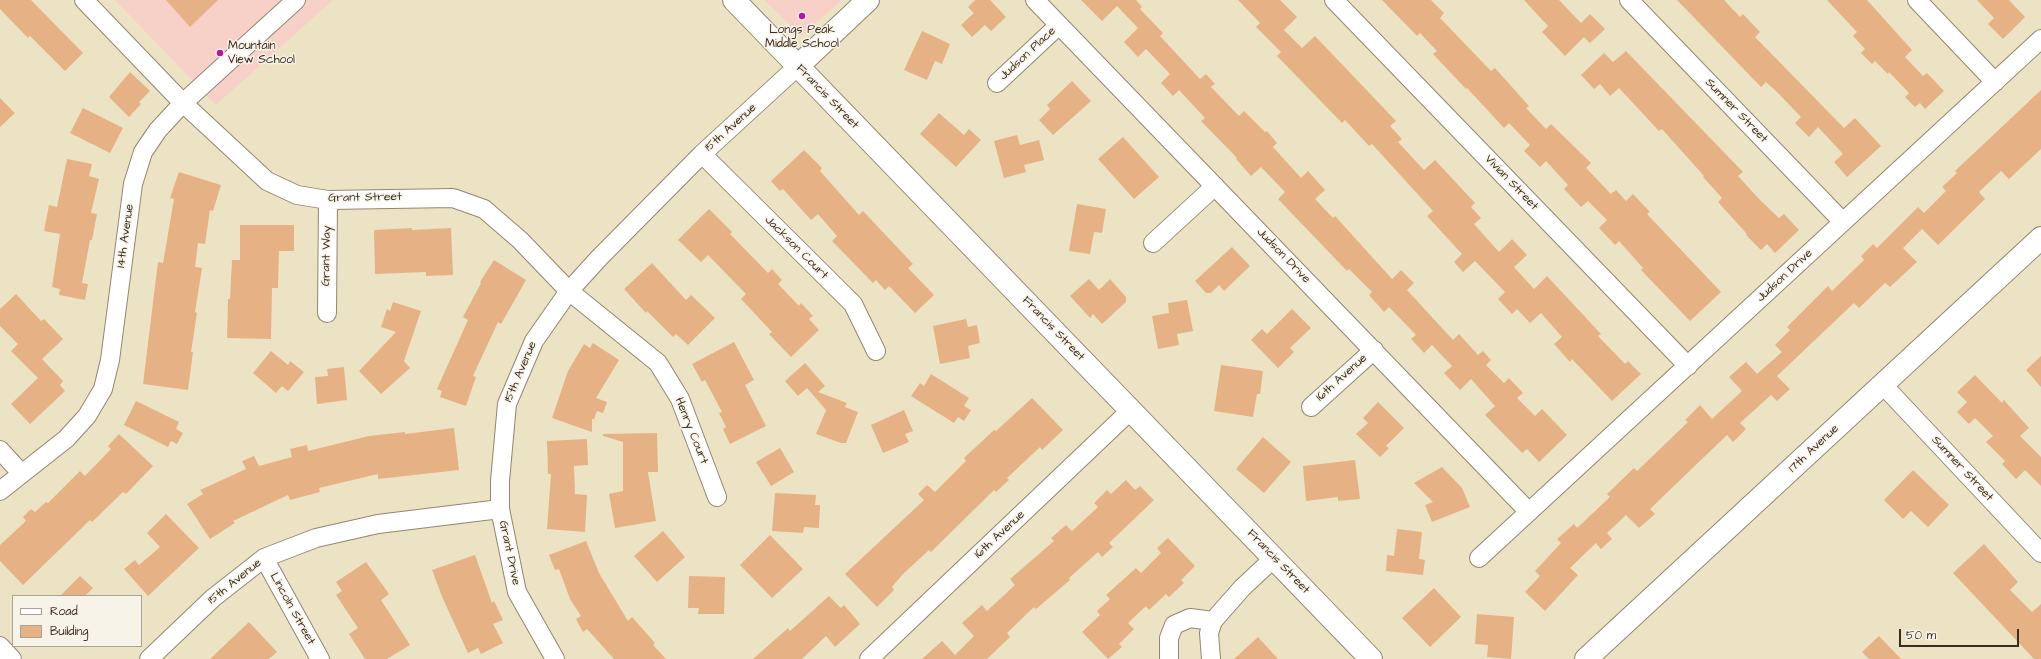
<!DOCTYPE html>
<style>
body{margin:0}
#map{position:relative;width:2041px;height:659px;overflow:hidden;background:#ebe3c4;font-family:"Architects Daughter",sans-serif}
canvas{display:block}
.legend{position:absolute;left:12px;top:595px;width:130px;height:52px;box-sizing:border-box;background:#f7f3e8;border:1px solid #aca397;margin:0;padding:5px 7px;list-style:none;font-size:12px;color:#3b2a1e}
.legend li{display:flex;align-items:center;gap:8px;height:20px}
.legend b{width:20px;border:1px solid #aca397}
.scale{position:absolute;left:1899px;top:629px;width:120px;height:18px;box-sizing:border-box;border:2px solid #3b2a1e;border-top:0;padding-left:5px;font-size:12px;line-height:14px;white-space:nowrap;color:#3b2a1e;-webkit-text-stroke:3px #f7f3e8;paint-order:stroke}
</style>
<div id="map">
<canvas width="2041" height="659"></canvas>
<ul class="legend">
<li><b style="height:5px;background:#fff"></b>Road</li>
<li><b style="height:11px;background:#e6b285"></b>Building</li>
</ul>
<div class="scale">50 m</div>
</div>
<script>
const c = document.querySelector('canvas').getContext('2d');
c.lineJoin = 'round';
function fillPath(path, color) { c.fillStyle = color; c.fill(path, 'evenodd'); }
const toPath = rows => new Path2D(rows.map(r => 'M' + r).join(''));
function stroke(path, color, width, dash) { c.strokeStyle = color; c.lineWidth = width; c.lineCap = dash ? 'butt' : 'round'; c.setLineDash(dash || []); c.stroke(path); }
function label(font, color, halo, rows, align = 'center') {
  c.font = font + ' "Architects Daughter",sans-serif'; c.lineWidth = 3; c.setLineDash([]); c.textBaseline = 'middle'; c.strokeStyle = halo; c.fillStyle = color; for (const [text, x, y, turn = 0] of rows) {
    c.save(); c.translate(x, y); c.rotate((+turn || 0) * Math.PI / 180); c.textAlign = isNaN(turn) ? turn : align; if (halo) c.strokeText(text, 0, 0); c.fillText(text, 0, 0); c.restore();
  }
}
fillPath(toPath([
 [115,0,333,0,216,105],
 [764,0,842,0,801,36]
]), '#f7d1c7');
fillPath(toPath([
 [0,0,31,0,83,53,65,71,30,36,28,38,0,9],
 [166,0,218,0,190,27],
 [975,0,990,0,1006,17,991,31,985,25,972,37,961,25,974,13,968,7],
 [1081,0,1136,0,1142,7,1140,9,1163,33,1160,36,1200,79,1206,74,1215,84,1211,87,1239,116,1244,111,1265,132,1267,131,1277,143,1273,147,1301,178,1308,171,1325,190,1315,199,1333,218,1335,216,1392,279,1401,270,1414,283,1407,290,1453,340,1459,334,1478,355,1483,351,1491,360,1486,365,1504,383,1509,378,1523,393,1517,398,1535,416,1542,409,1567,435,1539,462,1527,449,1522,453,1485,415,1495,406,1471,379,1460,390,1444,373,1452,366,1432,345,1424,353,1411,339,1416,335,1389,307,1384,312,1369,295,1372,292,1349,269,1347,271,1278,199,1285,192,1261,167,1251,176,1236,159,1237,158,1201,121,1205,118,1179,90,1173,96,1161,83,1170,74,1146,49,1138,57,1124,42,1138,28,1117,6,1102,21],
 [1238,0,1280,0,1297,17,1284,30,1302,48,1315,36,1396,121,1390,126,1402,139,1398,142,1424,170,1435,160,1475,203,1471,207,1481,218,1474,224,1499,252,1512,239,1527,255,1514,267,1534,289,1547,276,1601,334,1598,336,1625,364,1628,361,1641,374,1612,401,1572,359,1570,362,1554,344,1562,337,1541,313,1530,323,1517,309,1512,314,1498,299,1505,292,1475,261,1463,272,1454,262,1462,254,1427,216,1433,211,1372,144,1369,146,1345,120,1342,123,1277,56,1281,52,1256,27,1260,23],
 [1382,0,1431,0,1444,13,1440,18,1491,71,1495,68,1529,106,1526,108,1546,129,1551,124,1591,163,1586,168,1611,194,1616,190,1626,201,1633,194,1650,212,1647,214,1721,292,1690,321,1641,270,1643,268,1619,241,1615,245,1599,228,1607,220,1588,201,1581,207,1564,189,1568,185,1546,161,1540,167,1524,151,1530,145,1509,123,1504,128,1467,88,1466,89,1433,54,1437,51,1420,33,1417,36],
 [1524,0,1559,0,1581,23,1590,14,1605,29,1590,43,1584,37,1565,56,1542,32,1548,26],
 [1677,0,1724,0,1740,17,1743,14,1760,32,1755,37,1844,128,1855,118,1881,146,1847,177,1834,162,1843,154,1818,127,1809,137,1795,123,1801,117,1778,93,1766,82,1761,87],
 [1827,0,1867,0,1912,50,1905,57,1923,76,1927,73,1944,91,1925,109,1920,103,1915,107,1905,97,1909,93,1889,72,1888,74,1875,61,1872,64,1861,53,1865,49,1853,36,1857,32],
 [1977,0,2009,0,2025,17,2003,39,1988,24,1994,18],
 [922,31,950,44,942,64,935,61,927,80,904,70],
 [1626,51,1743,172,1738,176,1760,200,1779,218,1784,214,1799,230,1775,253,1767,244,1761,250,1746,235,1747,234,1718,202,1722,198,1703,177,1704,176,1662,129,1659,131,1619,88,1610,96,1600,84,1594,89,1581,75,1604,53,1613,62],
 [130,72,150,91,139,102,141,104,129,117,109,97],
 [1072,81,1091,101,1053,135,1039,120,1050,109,1047,105],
 [2041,90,2041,149,2009,179,2001,171,1979,192,1985,199,1938,245,1922,229,1903,248,1917,262,1890,287,1885,283,1859,308,1854,303,1777,376,1790,389,1777,401,1771,395,1740,423,1746,429,1733,442,1727,435,1650,509,1655,514,1639,528,1626,515,1607,533,1612,539,1601,549,1596,543,1570,568,1578,575,1545,611,1525,592,1540,576,1535,571,1561,543,1557,539,1574,524,1577,528,1610,497,1607,494,1634,468,1637,471,1688,422,1685,420,1700,405,1712,419,1742,391,1729,377,1746,362,1757,374,1782,352,1775,345,1790,330,1787,327,1828,286,1832,291,1864,260,1861,256,1873,244,1877,248,1918,207,1924,213,1946,191,1942,187,1957,173,1955,171],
 [0,98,15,113,0,127],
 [83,108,123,128,110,153,70,133],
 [939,113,964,135,969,129,981,140,956,167,920,134],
 [1017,135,1020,145,1039,140,1044,160,1024,165,1026,172,1004,178,994,141],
 [1123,137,1159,177,1134,199,1098,159],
 [804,150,822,168,820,171,859,215,863,211,913,264,908,268,934,295,915,313,889,286,885,290,876,280,873,283,832,241,837,236,818,214,811,220,783,189,780,191,771,181],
 [67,159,92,164,89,176,99,179,91,213,97,214,92,240,90,240,82,283,88,284,85,300,59,295,60,289,52,287,60,234,44,231,49,205,57,207],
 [179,172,221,185,213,211,210,210,205,244,198,243,195,267,202,268,195,312,197,313,191,352,193,352,188,390,143,384,158,262,163,263,174,199,170,198],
 [1077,204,1106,209,1102,233,1094,232,1090,254,1069,251],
 [709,209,732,232,730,234,768,273,772,269,782,280,778,284,799,306,801,303,813,316,809,319,819,330,791,357,769,334,772,332,741,299,746,294,708,255,701,262,678,240],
 [240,225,294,225,294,251,279,251,278,288,272,288,271,339,227,338,228,299,230,299,232,260,240,260],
 [412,228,412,230,451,228,453,275,426,276,426,272,375,274,374,230],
 [1232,247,1250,266,1224,291,1219,285,1211,293,1206,293,1195,281],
 [494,260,526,280,501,324,498,322,473,376,476,377,466,406,440,397,442,391,437,389,468,320,463,317,481,283,480,282],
 [652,263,686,300,691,295,715,318,688,345,676,334,673,337,647,311,646,313,624,289],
 [1089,279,1099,290,1110,279,1126,297,1126,302,1102,324,1093,314,1090,318,1070,296],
 [16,294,41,321,44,319,63,339,42,359,63,381,60,385,65,391,30,424,11,404,38,378,11,351,18,344,0,326,0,309],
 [1187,300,1193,331,1177,334,1179,345,1158,349,1152,316,1169,313,1168,303],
 [393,302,421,311,404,361,410,368,381,394,359,371,396,332,381,327,387,309,390,311],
 [1292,309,1311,328,1290,348,1294,352,1278,368,1251,340,1262,329,1267,334],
 [966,319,968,327,977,325,980,343,968,346,970,358,940,364,933,326],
 [734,342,754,380,745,385,766,426,730,444,723,429,726,427,719,413,722,412,705,380,702,382,692,364],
 [593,343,619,360,596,398,607,402,603,413,597,411,594,419,592,419,592,432,552,418,568,371,584,344,590,348],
 [271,351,288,365,290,361,304,372,288,391,282,386,276,393,253,373],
 [2041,356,2041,387,2026,370],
 [805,363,825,386,818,392,847,403,845,407,858,412,846,443,841,443,816,434,826,410,807,388,798,396,785,381],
 [1221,365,1263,371,1260,394,1257,394,1253,417,1214,411],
 [344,367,347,400,317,404,315,377,328,376,327,369],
 [931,374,969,398,964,406,971,410,964,421,958,417,954,423,911,396,920,383,924,386],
 [1975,375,2002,403,2004,400,2029,428,2020,436,2041,457,2041,486,2025,470,2016,479,2002,464,2005,461,1986,442,1993,436,1975,418,1969,424,1957,412,1967,402,1957,392],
 [1032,398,1063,430,1042,450,1040,447,1007,478,1009,480,996,492,994,490,931,552,929,550,902,575,892,587,894,590,877,607,845,574,924,500,918,494,927,485,935,492,966,461,964,458,994,430,996,431],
 [136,401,179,422,176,429,183,433,177,444,171,441,168,447,124,425],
 [1378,402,1404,428,1386,446,1389,448,1380,457,1356,434,1368,423,1363,418],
 [904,410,913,431,905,434,909,442,883,453,871,425],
 [454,428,459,470,378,479,378,474,319,488,320,492,290,500,288,495,233,521,235,523,210,539,187,504,203,494,200,490,246,469,242,461,254,456,259,466,292,457,290,449,307,445,308,451,369,436,405,432,405,434],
 [657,433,658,472,648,472,656,521,615,528,609,494,623,491,623,442,603,436,603,434],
 [119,434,153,466,126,494,123,492,92,522,90,520,23,585,0,561,0,545,26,521,23,517,31,509,35,512,46,502,48,503,80,471,85,476,111,449,108,446],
 [1263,437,1291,462,1264,493,1236,469],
 [587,439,588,465,574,466,575,494,587,495,585,532,547,529,551,474,548,474,547,441],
 [780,448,794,472,771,486,756,462],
 [1355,460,1360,499,1338,501,1338,497,1306,501,1303,466],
 [1442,467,1462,488,1470,507,1432,522,1425,505,1433,502,1414,483],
 [1913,470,1949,505,1928,527,1911,511,1903,519,1884,500],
 [1126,480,1135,490,1140,486,1154,500,1109,543,1113,547,1102,557,1098,552,1069,578,1070,580,1036,609,1034,607,1007,633,1010,637,987,659,922,659,942,641,955,655,974,636,962,623,982,605,987,611,1015,585,1010,579,1054,541,1051,538,1066,525,1072,531,1098,507,1094,503,1107,490,1111,494],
 [775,493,816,495,815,505,820,505,819,528,804,527,803,533,772,531],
 [166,514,199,548,148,596,124,569,135,560,139,565,160,547,147,533],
 [1397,529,1422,532,1419,559,1425,560,1423,575,1386,571,1387,555,1394,556],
 [663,531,685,557,657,582,634,556],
 [770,535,803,569,772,598,740,565],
 [1168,538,1195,566,1181,580,1184,583,1169,597,1166,594,1149,610,1146,606,1128,623,1134,629,1119,644,1122,647,1108,659,1082,632,1100,615,1097,611,1110,599,1106,595,1136,568,1141,573,1161,553,1157,548],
 [586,541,599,573,628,621,632,617,655,643,653,645,666,659,614,659,587,629,583,632,576,619,581,616,570,599,559,569,555,570,549,555],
 [1984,544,2018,582,2010,590,2032,612,2041,604,2041,659,2034,659,1953,573],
 [475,555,492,603,494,601,503,620,493,624,503,643,481,654,478,648,468,653,443,599,432,570],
 [366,562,389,594,381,600,410,645,387,659,365,659,349,634,358,628,336,595,342,591,336,582],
 [80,576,93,588,85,596,60,596],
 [689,576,725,577,724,614,698,614,699,608,688,608],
 [1434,588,1461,617,1430,647,1402,618],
 [829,596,841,608,844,605,860,624,835,647,826,636,802,659,753,659,788,628,790,631],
 [1477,614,1514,617,1511,659,1487,657,1488,645,1475,644],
 [249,622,277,652,269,659,210,659],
 [1879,636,1901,659,1869,659,1862,652],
 [1258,637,1278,659,1234,659]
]), '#e6b285');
const minor = toPath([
 [84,0,183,103,267,181,297,195,328,200,453,198,484,209,520,240,569,291,658,363,680,399,717,497],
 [1035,0,1529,512],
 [1334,0,1688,366],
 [1629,0,1843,222],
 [1917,0,1995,82],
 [997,83,1059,25],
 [702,154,853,304,876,351],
 [1153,243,1215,186],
 [327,313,328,200],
 [1883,385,2041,553],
 [1311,407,1374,350],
 [0,450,21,473],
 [0,491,66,439,87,416,103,389,110,360,133,184,143,152,158,130,183,103,296,0],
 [500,509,517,592,555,659],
 [264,558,320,659],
 [1479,558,2041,39],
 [0,646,12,659],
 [149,659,213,598,264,558,316,538,378,524,500,509,500,481,507,404,534,341,569,291,599,258,702,154,798,66],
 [869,659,1131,410],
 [1169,659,1169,638,1174,625,1190,618,1213,621],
 [1211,659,1209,633,1213,621,1242,588,1274,558]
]);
const tertiary = toPath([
 [734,0,1371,659],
 [798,66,868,0]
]);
const secondary = toPath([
 [1586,659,2041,238]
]);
stroke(minor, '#938671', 20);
stroke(tertiary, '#938671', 24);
stroke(secondary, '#938671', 24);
stroke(minor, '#fff', 18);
stroke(tertiary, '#fff', 22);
stroke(secondary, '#fff', 22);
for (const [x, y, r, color] of [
 [802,16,4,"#b5179e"],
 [220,53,4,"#b5179e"]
]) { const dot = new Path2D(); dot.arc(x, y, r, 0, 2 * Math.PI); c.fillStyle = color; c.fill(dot); stroke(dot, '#f7f3e8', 1.5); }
label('12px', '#3b2a1e', '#f7f3e8', [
 ["Longs Peak",802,30],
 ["Middle School",802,44],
 ["Mountain",228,46,"left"],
 ["View School",228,60,"left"]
]);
label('12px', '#3b2a1e', '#f7f3e8', [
 ["Judson Place",1028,54,-43],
 ["Francis Street",827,97,46],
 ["Sumner Street",1736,111,46],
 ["15th Avenue",731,128,-42],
 ["Vivian Street",1511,183,46],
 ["Grant Street",365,198,-1],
 ["14th Avenue",126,236,-82],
 ["Jackson Court",796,248,45],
 ["Grant Way",327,256,-89],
 ["Judson Drive",1283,256,46],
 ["Judson Drive",1785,276,-43],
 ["Francis Street",1053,329,46],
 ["15th Avenue",521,372,-67],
 ["16th Avenue",1342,378,-42],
 ["Henry Court",691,431,68],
 ["17th Avenue",1814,449,-43],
 ["Sumner Street",1962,469,47],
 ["16th Avenue",1000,535,-43],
 ["Grant Drive",509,553,78],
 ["Francis Street",1278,562,46],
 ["15th Avenue",235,582,-39],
 ["Lincoln Street",292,609,61]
]);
</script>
